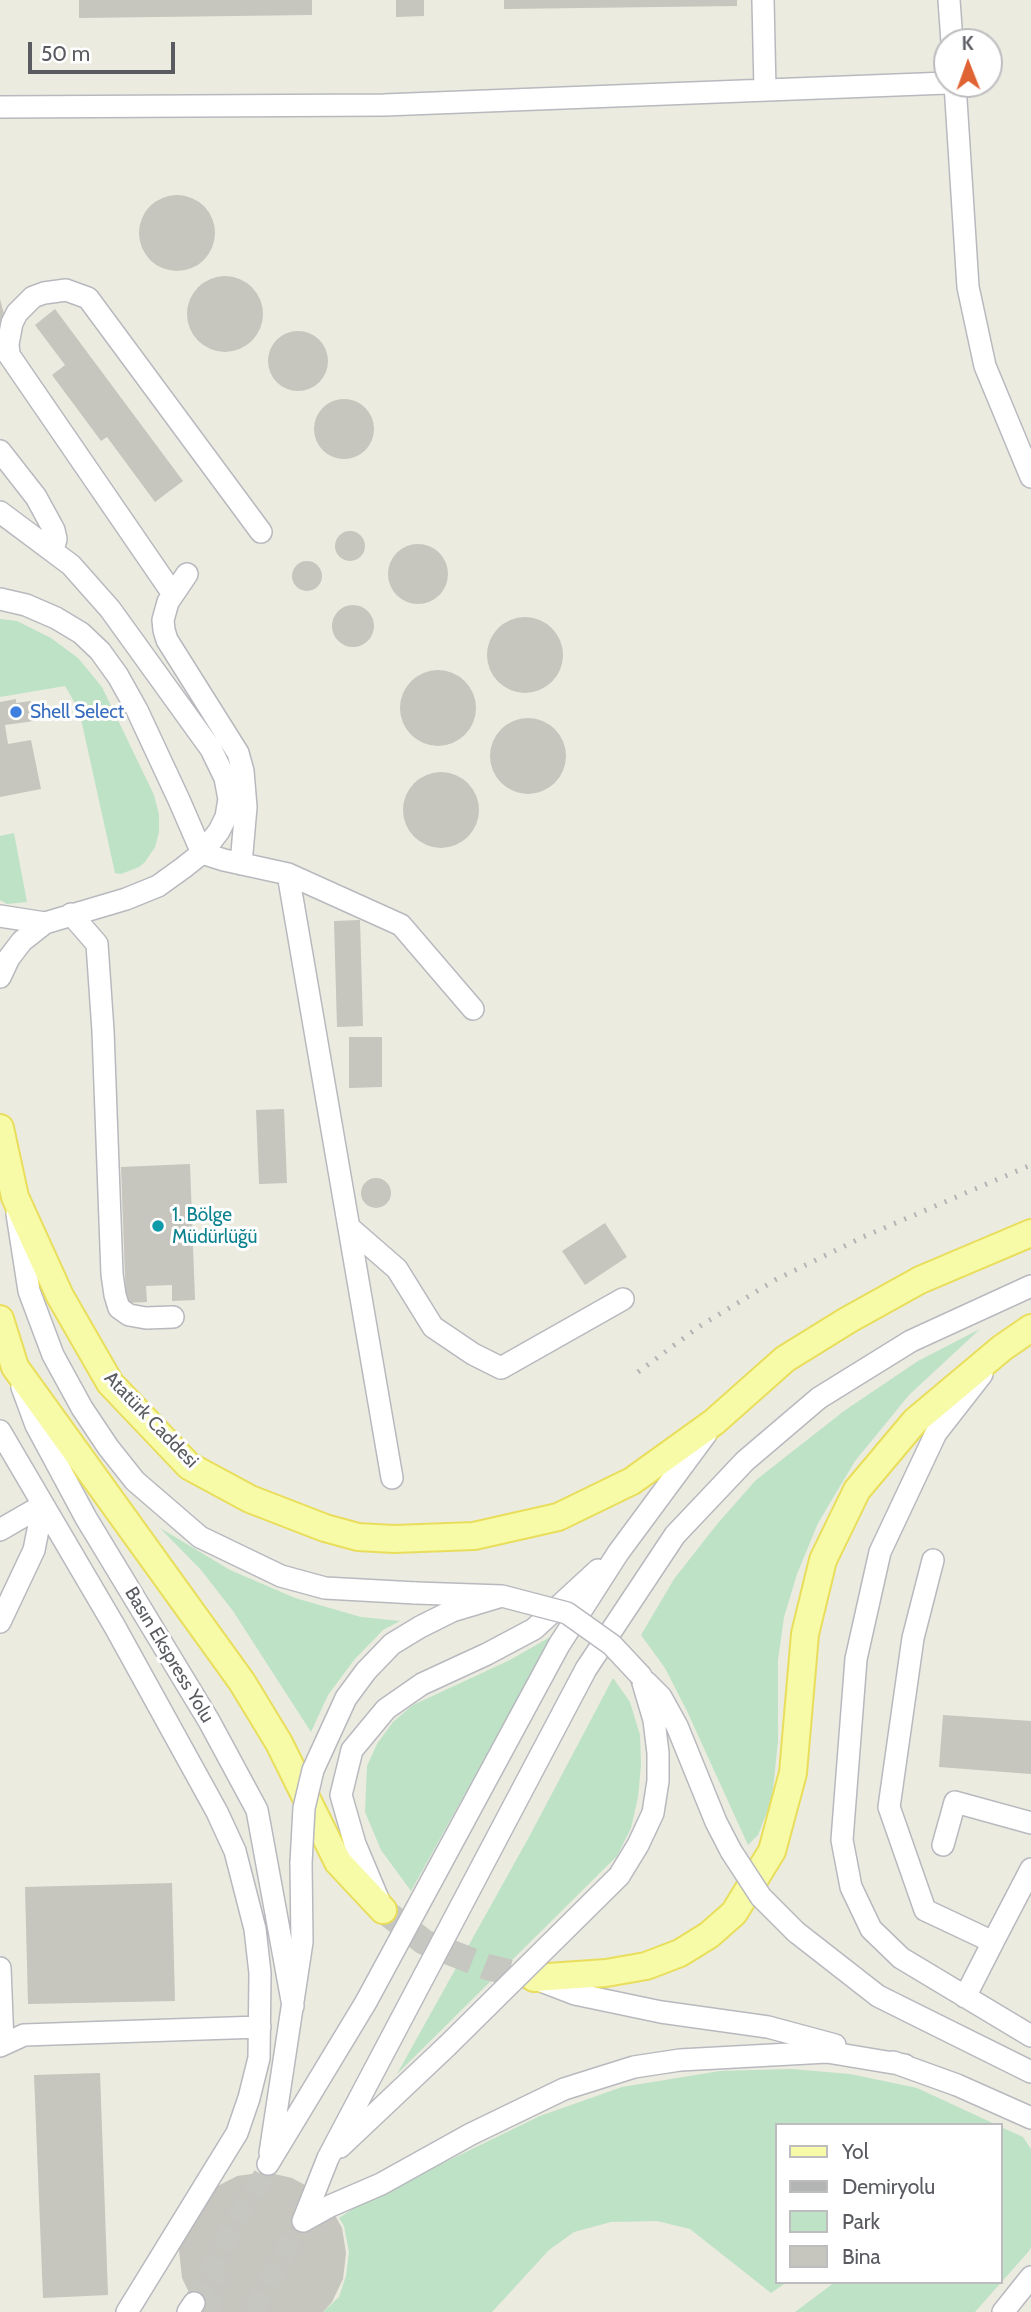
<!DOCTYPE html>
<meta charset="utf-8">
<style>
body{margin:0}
#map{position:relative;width:1031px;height:2312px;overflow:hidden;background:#ebebe0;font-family:Cabin,sans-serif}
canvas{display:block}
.legend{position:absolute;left:775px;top:2123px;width:228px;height:161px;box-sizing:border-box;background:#fff;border:2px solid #bdbdc0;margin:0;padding:9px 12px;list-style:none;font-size:21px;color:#595b61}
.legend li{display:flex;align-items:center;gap:14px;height:35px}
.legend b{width:35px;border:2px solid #bdbdc0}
.north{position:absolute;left:933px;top:28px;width:70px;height:70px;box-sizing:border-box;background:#fff;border:2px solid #bdbdc0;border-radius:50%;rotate:359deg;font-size:19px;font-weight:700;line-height:28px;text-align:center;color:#595b61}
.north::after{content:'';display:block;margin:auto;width:24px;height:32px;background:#df6333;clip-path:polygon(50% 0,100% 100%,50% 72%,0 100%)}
.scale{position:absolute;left:28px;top:42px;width:147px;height:32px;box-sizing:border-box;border:4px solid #595b61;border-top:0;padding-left:9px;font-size:21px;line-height:24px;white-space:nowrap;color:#595b61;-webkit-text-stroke:5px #fff;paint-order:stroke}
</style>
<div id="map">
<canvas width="1031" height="2312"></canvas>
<ul class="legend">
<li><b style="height:9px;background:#f7faa6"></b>Yol</li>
<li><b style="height:9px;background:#b3b4b4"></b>Demiryolu</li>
<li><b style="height:19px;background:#bde2c5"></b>Park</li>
<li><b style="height:19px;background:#c6c5be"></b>Bina</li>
</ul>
<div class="north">K</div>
<div class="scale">50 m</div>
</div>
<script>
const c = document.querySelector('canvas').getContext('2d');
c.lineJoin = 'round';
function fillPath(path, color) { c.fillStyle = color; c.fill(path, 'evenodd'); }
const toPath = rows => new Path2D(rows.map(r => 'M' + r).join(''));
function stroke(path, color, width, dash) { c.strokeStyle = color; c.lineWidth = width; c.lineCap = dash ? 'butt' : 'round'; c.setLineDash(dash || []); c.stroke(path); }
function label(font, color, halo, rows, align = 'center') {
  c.font = font + ' Cabin,sans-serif'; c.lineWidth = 6; c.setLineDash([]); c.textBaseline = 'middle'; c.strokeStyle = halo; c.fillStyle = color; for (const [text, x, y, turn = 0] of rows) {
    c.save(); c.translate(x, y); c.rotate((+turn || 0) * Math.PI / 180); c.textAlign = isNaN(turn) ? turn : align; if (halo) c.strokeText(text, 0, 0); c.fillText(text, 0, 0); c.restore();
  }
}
fillPath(toPath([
 [0,619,17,621,51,638,78,658,102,687,154,795,159,815,159,832,155,847,145,862,139,867,121,874,115,873,79,710,65,686,0,697],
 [14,833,27,902,7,904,0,900,0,836],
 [980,1329,909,1395,855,1461,818,1523,797,1574,784,1617,778,1660,778,1741,772,1799,758,1835,748,1845,687,1711,665,1668,641,1635,674,1579,718,1523,756,1480,844,1411,918,1361],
 [160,1528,230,1570,295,1598,361,1617,400,1621,383,1630,354,1660,328,1695,311,1732,233,1611,201,1570],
 [552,1636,411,1891,381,1850,365,1812,367,1766,377,1744,393,1722,413,1705,510,1660],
 [613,1678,630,1702,640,1735,641,1765,638,1797,631,1828,617,1856,397,2074,529,1837],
 [791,2069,850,2074,917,2088,997,2125,777,2125,777,2282,787,2282,771,2293,690,2229,657,2221,611,2222,574,2232,549,2250,492,2312,323,2312,339,2297,346,2276,349,2252,344,2226,339,2218,363,2202,540,2116,622,2087,720,2071],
 [1001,2127,1023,2137,1031,2149,1031,2247,1029,2251,975,2312,795,2312,835,2282,1001,2282]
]), '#bde2c5');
fillPath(toPath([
 [79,0,312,0,312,15,79,18],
 [396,0,424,0,424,16,396,17],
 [504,0,737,0,737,6,504,9],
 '139 233a38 38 0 1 1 76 0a38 38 0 1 1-76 0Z',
 '187 314a38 38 0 1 1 76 0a38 38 0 1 1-76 0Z',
 [0,299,4,314,1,325,0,325],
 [55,309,183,481,155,502,107,437,101,441,52,375,65,365,35,325],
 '268 361a30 30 0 1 1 60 0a30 30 0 1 1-60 0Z',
 '314 429a30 30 0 1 1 60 0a30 30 0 1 1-60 0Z',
 '335 546a15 15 0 1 1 30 0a15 15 0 1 1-30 0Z',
 '388 574a30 30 0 1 1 60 0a30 30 0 1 1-60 0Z',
 '292 576a15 15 0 1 1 30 0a15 15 0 1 1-30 0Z',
 '332 626a21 21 0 1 1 42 0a21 21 0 1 1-42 0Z',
 '487 655a38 38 0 1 1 76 0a38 38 0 1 1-76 0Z',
 '400 708a38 38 0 1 1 76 0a38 38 0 1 1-76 0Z',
 [16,699,16,703,31,701,34,721,5,725,8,744,31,740,41,789,0,797,0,702],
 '490 756a38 38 0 1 1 76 0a38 38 0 1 1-76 0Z',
 '403 810a38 38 0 1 1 76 0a38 38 0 1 1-76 0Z',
 [360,920,363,1026,337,1027,334,921],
 [349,1037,382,1037,382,1087,349,1088],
 [284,1109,287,1183,259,1184,256,1110],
 [190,1164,195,1300,172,1301,172,1285,146,1286,147,1302,126,1303,121,1167],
 '361 1193a15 15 0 1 1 30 0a15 15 0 1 1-30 0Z',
 [605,1223,627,1257,585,1285,562,1251],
 [943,1715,1031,1721,1031,1774,939,1767],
 [172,1883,175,2001,28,2004,25,1887],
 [100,2073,108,2295,43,2298,34,2075],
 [266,2172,292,2178,316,2191,330,2206,342,2228,346,2253,343,2279,332,2302,323,2312,202,2312,194,2303,182,2278,179,2250,184,2227,212,2189,237,2176]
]), '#c6c5be');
stroke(toPath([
 [194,2303,240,2213,266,2172],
 [208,2312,220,2275],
 [253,2312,262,2292,303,2221]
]), '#c6c7c0', 21, [21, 10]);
stroke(toPath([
 [383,1910,424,1942,487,1967,534,1978]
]), '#c6c7c0', 26, [26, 13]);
const minor = toPath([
 [763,0,765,90],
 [949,0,952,42],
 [955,84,968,287,985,366,1031,477],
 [0,107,384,105,947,83],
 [0,451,36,497,54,530,56,539,53,550],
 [0,512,71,565,110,609,211,749,225,778,229,799,226,817,219,831,202,853,183,868,158,886,126,899,45,923,22,941,9,958,0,977],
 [187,574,168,602,163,620,164,630,167,640,238,753,243,771,246,807,241,864],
 [173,594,9,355,8,344,12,323,17,313,33,297,44,293,66,290,88,298,261,532],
 [0,599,26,605,56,618,81,633,100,651,118,676,137,710,179,800,202,853,224,860,288,874,401,925,473,1009],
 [288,874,392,1478],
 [71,914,97,944,103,1031,112,1274,115,1295,119,1308,129,1315,146,1318,173,1317],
 [0,916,45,923],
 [17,1214,29,1291,53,1355,82,1408,108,1447,135,1481,200,1537,281,1576,325,1588,416,1593],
 [351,1229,397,1269,433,1327,473,1354,501,1368,623,1299],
 [982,1374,936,1433,880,1552,856,1659,842,1840,851,1887,871,1929,901,1958,1031,2036],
 [22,1387,36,1425,86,1518,209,1721,257,1810,293,2006],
 [0,1431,115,1627,217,1812,235,1851,255,1929,260,1973,259,2058,249,2098,237,2133,127,2312],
 [0,1530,43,1505],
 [933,1560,913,1638,889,1807,925,1910,993,1942,965,1997],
 [0,1622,34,1550,43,1505],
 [646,1682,661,1697,677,1726,716,1822,731,1851],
 [943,1845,955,1802,1031,1823],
 [619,1876,638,1845,653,1813,658,1781,658,1753,654,1720,641,1676],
 [379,1901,355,1844,341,1795,352,1750,386,1709,422,1684,487,1654,534,1629,598,1570],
 [796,1932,878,1996,1031,2072],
 [993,1942,1031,1869],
 [0,1968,3,2044],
 [536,1979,575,1994,661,2012,768,2027,835,2045],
 [0,2046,24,2035,260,2027],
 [893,2062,957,2085,1031,2118],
 [340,2147,447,2046],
 [270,2153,302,1942,301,1863],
 [268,2164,366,2002,559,1645,618,1553,706,1434],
 [303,2221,328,2158,586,1669,675,1535,745,1461,819,1398,911,1341,1031,1286],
 [303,2221,330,2206,381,2184,471,2134,564,2089,634,2067,680,2060,827,2052,905,2065],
 [188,2312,194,2303],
 [1003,2312,1031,2277]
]);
const major = toPath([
 [0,1128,15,1197,60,1296,110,1383,189,1466,250,1499,325,1528,358,1537,394,1539,474,1536,558,1517,632,1481,714,1422,785,1359,848,1320,920,1280,1031,1233],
 [0,1319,15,1367,242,1682,279,1743,338,1862,383,1910],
 [534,1978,606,1973,646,1966,680,1953,709,1935,734,1913,772,1851,793,1773,805,1634,823,1560,857,1490,915,1421,1002,1348,1031,1328]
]);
stroke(minor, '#b8b9bf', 24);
stroke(major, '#e9de5c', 30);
stroke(minor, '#fff', 21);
stroke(major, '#f7faa6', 26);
stroke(toPath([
 [638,1372,700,1326,775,1280,863,1237,1031,1165]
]), '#b3b4b4', 5, [2, 9]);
const minorBridge = toPath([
 [416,1593,502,1596,567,1613,612,1645,641,1676],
 [731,1851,761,1897,796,1932],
 [301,1863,304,1808,313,1770,346,1698,366,1671,392,1644,420,1627,452,1611,502,1596],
 [447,2046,619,1876]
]);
stroke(minorBridge, '#b8b9bf', 24, []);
stroke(minorBridge, '#fff', 21);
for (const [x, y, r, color] of [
 [16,712,7,"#3f7fe0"],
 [158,1226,7,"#0f9aa8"]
]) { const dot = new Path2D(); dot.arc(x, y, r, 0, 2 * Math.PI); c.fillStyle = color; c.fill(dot); stroke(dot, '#fff', 2.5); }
label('19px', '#366cbe', '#fff', [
 ["Shell Select",30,712]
], 'left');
label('19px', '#0d838f', '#fff', [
 ["1. Bölge",172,1215],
 ["Müdürlüğü",172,1237]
], 'left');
label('19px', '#595b61', '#fff', [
 ["Atatürk Caddesi",151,1420,46],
 ["Basın Ekspress Yolu",169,1655,59]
]);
</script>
